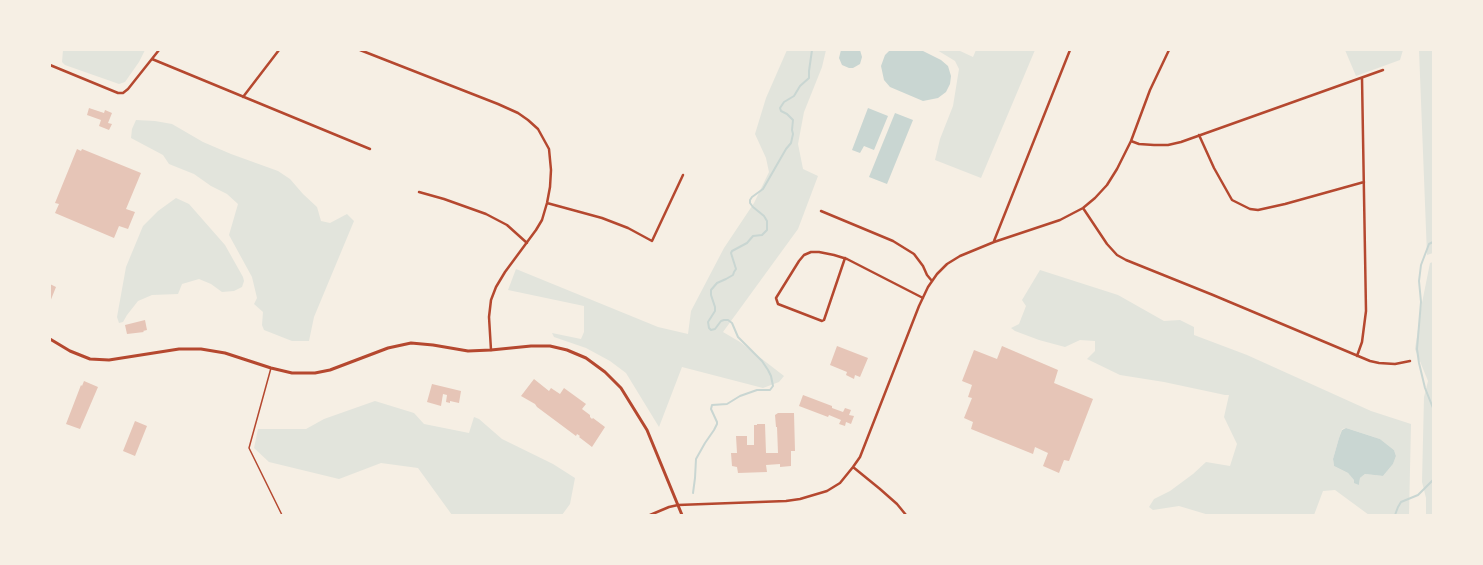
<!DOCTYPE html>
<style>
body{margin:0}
#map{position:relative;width:1483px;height:565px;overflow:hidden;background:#f6efe4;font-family:Quicksand,sans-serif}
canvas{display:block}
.frame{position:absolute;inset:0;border:51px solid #f6efe4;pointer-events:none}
</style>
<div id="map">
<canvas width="1483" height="565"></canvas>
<div class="frame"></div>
</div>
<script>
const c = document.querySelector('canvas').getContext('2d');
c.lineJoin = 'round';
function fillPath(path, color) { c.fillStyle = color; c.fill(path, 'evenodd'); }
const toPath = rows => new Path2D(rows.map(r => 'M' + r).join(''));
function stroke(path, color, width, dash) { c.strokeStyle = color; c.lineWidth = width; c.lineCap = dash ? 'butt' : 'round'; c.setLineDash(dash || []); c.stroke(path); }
fillPath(toPath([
 [63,50,145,50,139,62,125,82,119,84,65,65,62,62],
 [787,50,826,50,822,67,804,112,798,144,803,169,818,176,798,229,723,332,740,342,784,376,779,382,763,388,682,367,659,427,626,373,610,361,586,348,554,337,552,333,581,339,584,332,584,306,508,290,516,269,658,327,688,334,691,311,724,248,754,203,769,172,766,158,755,134,766,98],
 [937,50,958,50,973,57,976,50,1035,50,981,178,935,160,940,139,953,106,959,69,955,61],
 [1345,50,1403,50,1400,60,1356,76],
 [1419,50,1433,50,1433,253,1427,255],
 [136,120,155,121,172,124,203,142,231,154,278,171,290,179,303,194,317,207,321,221,330,223,347,214,354,221,314,317,309,341,292,341,264,330,262,325,263,312,254,304,257,298,252,277,229,235,238,204,227,194,211,186,194,174,169,164,163,155,131,138,132,129],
 [176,198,189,204,225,245,243,277,244,281,242,287,234,291,222,292,211,284,199,279,182,284,178,294,152,295,138,301,127,315,123,322,119,323,117,317,126,267,143,226,158,211],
 [1433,262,1433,515,1426,515,1426,498,1422,482,1424,397,1428,381,1415,349,1422,303,1430,263],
 [1040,270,1118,295,1164,321,1180,320,1194,327,1194,335,1247,355,1371,411,1411,424,1409,515,1369,515,1335,490,1323,491,1314,515,1209,515,1179,506,1153,510,1149,507,1154,499,1170,491,1193,474,1206,462,1230,466,1237,444,1224,417,1229,395,1225,395,1164,382,1120,375,1087,359,1095,351,1095,341,1080,340,1065,347,1039,340,1015,331,1011,328,1019,324,1026,306,1022,300],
 [1346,428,1380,439,1394,450,1396,456,1393,464,1383,476,1365,474,1360,478,1359,485,1348,473,1334,466,1333,459,1339,438,1342,429],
 [375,401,414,413,424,424,469,433,474,417,479,419,502,439,553,464,575,478,570,504,562,515,452,515,418,468,381,463,339,479,269,462,254,448,258,429,306,429,324,419]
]), '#e2e4dc');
fillPath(toPath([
 [841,50,860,50,862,57,860,64,853,68,849,68,842,65,839,58],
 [890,50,921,50,941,60,948,66,951,76,950,84,946,92,938,98,923,101,890,87,884,80,881,66,885,55],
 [868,108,888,116,874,150,864,146,860,153,852,150],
 [895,113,913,120,887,184,869,177],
 [1346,428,1380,439,1394,450,1396,456,1393,464,1383,476,1365,474,1360,478,1359,485,1354,483,1354,480,1348,473,1334,466,1333,459,1339,438,1342,430]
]), '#c9d6d2');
stroke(toPath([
 [1433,242,1429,244,1421,265,1419,281,1421,302,1417,349,1419,363,1425,388,1433,408],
 [693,493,695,478,696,459,705,443,714,430,717,424,717,422,711,409,712,405,727,404,740,396,757,390,770,390,773,386,771,376,768,370,762,361,738,337,732,323,728,320,724,320,721,321,715,329,711,330,709,328,708,322,715,311,715,307,711,295,711,290,717,283,726,279,733,275,734,272,736,269,731,253,732,251,747,243,753,236,762,235,767,230,767,221,764,216,753,207,750,203,750,200,752,197,763,189,786,149,791,143,793,134,792,130,793,120,787,114,781,111,780,108,784,102,794,96,800,86,809,78,809,71,812,50],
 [1395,515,1398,507,1401,502,1418,495,1433,480]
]), '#c9d6d2', 2);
fillPath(toPath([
 [89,108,104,113,105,110,112,113,108,123,112,124,109,130,99,126,101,120,87,115],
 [77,149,81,151,82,149,141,173,126,209,135,212,128,229,119,226,114,238,55,213,59,204,55,203],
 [50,284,56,287,50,302],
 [145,320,147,330,143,331,144,332,127,334,125,325],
 [837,346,868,358,860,377,855,375,854,379,846,375,847,372,830,365],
 [1002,346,1058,370,1054,383,1093,399,1069,461,1064,460,1059,473,1043,466,1048,453,1035,447,1033,454,971,429,973,422,964,418,972,398,968,397,972,385,962,381,974,350,997,359],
 [534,379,549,391,551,388,560,394,564,388,586,404,582,409,590,415,590,417,592,419,593,418,605,427,592,447,579,437,580,436,577,434,576,436,537,407,535,404,521,396],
 [84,381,98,387,80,429,66,424,81,385,82,386],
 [432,384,461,391,459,403,450,401,450,403,446,402,447,395,443,394,441,406,427,402],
 [803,395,832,406,832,408,843,412,845,408,851,410,849,415,854,416,851,424,846,422,845,426,839,424,841,420,829,415,828,417,799,406],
 [778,413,794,413,795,451,791,451,791,466,780,467,780,464,766,465,767,472,738,473,737,467,732,466,731,453,737,453,736,436,747,436,747,445,754,445,754,425,757,425,757,424,765,424,766,453,778,453,777,427,776,427,775,415],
 [135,421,147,426,135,456,123,451]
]), '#e6c5b7');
stroke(toPath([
 [271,368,249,448,282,515]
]), '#b5482f', 1.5);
stroke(toPath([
 [360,50,498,104,518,113,528,120,538,129,549,149,551,170,550,187,547,203,542,220,536,230,505,272,496,287,491,300,489,317,491,350],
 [152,59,370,149],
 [50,65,118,93,123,93,128,89,159,50],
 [243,97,279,50],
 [1199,135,1214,168,1232,200,1250,209,1258,210,1285,204,1364,182],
 [1131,141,1139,144,1154,145,1168,145,1181,142,1383,70],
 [419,192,444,199,486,214,507,225,527,243],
 [547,203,602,218,628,228,652,241,683,175],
 [1083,208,1107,244,1117,255,1126,260,1213,295,1370,361,1379,363,1395,364,1410,361],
 [821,211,893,241,914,254,923,266,927,275,932,281],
 [994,241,1070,50],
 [845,258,824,320,822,321,778,304,776,298,799,261,804,255,811,252,819,252,834,255,847,259,923,298],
 [1357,356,1362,342,1366,311,1362,78],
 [853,467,880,489,897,504,906,515],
 [650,515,669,507,678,505,786,501,800,499,827,491,840,483,853,467,860,457,919,306,928,287,937,274,947,264,960,256,994,242,1060,220,1083,208,1095,198,1107,185,1117,169,1131,141,1150,90,1169,50]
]), '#b5482f', 2.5);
stroke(toPath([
 [50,339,70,351,90,359,109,360,179,349,201,349,225,353,271,368,292,373,315,373,330,370,388,348,411,343,433,345,468,351,491,350,531,346,550,346,567,350,586,358,605,372,621,388,647,430,682,515]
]), '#b5482f', 3);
</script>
